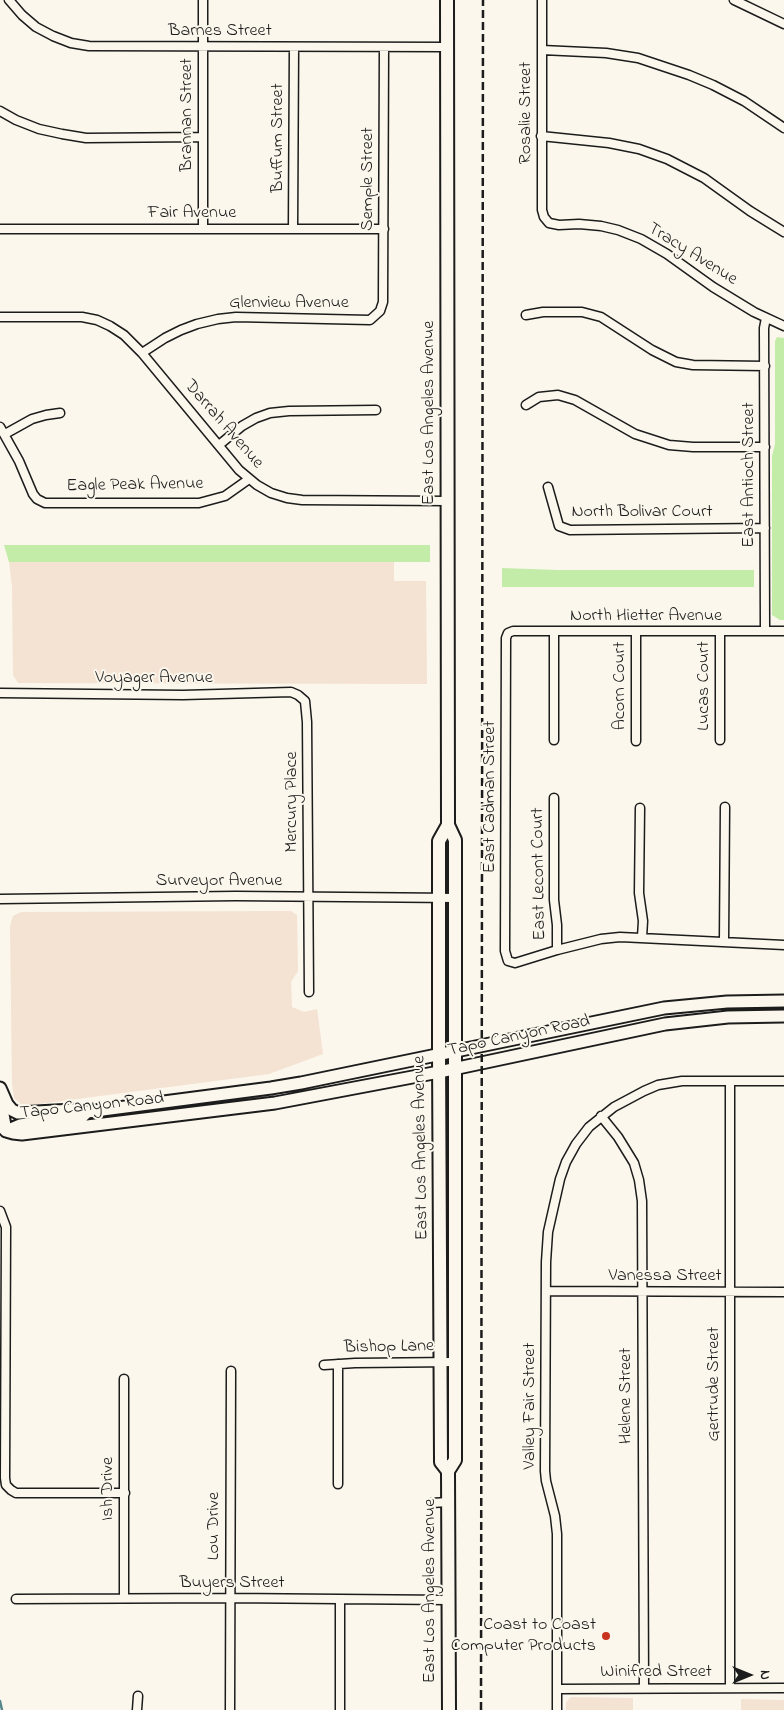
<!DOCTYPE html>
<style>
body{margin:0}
#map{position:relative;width:784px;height:1710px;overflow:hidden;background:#fbf7ec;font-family:"Indie Flower",sans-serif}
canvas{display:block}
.north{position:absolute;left:724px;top:1650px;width:50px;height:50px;-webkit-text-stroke:4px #fbf7ec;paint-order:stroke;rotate:90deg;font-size:14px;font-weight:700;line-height:20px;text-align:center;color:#1c1c1c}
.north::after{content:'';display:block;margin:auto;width:18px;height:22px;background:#1c1c1c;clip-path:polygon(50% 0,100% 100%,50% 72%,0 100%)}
</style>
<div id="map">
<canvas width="784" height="1710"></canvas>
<div class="north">N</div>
</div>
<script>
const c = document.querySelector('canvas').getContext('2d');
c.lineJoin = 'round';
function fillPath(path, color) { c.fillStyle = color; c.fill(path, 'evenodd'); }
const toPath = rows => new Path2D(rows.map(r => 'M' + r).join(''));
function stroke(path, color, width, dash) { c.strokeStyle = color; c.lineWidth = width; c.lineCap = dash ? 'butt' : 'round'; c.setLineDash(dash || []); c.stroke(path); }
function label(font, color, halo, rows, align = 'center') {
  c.font = font + ' "Indie Flower",sans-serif'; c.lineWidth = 4; c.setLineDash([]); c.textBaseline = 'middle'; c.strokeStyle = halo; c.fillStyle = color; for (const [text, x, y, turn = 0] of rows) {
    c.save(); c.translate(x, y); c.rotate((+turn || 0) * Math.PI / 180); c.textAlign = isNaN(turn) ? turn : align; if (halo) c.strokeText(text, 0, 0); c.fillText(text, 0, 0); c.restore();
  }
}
fillPath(toPath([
 [9,562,394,562,394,581,426,581,427,684,18,683,13,675,12,586],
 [291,911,297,915,298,971,291,982,292,1007,304,1012,317,1009,323,1054,269,1074,31,1105,21,1104,14,1098,12,1083,10,926,13,916,21,912],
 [571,1697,633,1698,633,1710,566,1710,566,1702],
 [741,1699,784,1700,784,1710,741,1710]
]), '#f4e2d2');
fillPath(toPath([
 [777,337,784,338,784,620,780,620,772,615,772,456,775,444,775,341],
 [4,545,430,545,430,562,9,562],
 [502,568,558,570,754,570,754,587,502,587]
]), '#c3eca8');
stroke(toPath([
 [0,1701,2,1710]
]), '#56878d', 2.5);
const minor = toPath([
 [9,0,22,15,36,27,53,36,71,43,89,46,447,47],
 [203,0,203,229],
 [542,0,542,210,544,217,549,223,559,225,579,224,601,226,618,230,641,239,667,254,713,287,754,312,784,326],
 [734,0,784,24],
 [542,50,606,53,638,58,689,75,713,85,744,101,784,128],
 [0,111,16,120,39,129,62,134,86,138,203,137],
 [541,136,609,143,639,149,667,159,704,178,750,211,784,232],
 [0,229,384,229],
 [293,229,294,47],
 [526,315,543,312,582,312,601,317,652,350,676,362,693,365,765,366],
 [0,317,82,317,97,320,110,326,124,335,142,353,239,470,257,485,271,493,287,498,302,500,448,501],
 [142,353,165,338,181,330,197,324,218,319,236,317,370,320,380,311,383,302,384,47],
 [526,405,539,397,558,395,575,400,635,434,669,445,693,447,765,447],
 [0,427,19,461,33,494,37,499,45,503,199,503,225,496,249,479],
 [5,434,32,419,46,415,60,413],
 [219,445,242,426,256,418,270,413,289,411,376,410],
 [548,487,559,526,570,530,765,528],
 [720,631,720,740],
 [765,631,764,328,766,318],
 [784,631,513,631,508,633,506,638,505,951,508,961,515,963,557,950,601,939,620,937,784,945],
 [554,632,554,740],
 [0,693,183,695,291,692,298,695,305,701,307,722,309,992],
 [636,741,636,631],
 [554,798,554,900,557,925,557,950],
 [640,808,639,893,643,921,642,937],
 [0,899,236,896,455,898],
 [724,941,725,807],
 [601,1116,618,1137,634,1163,639,1180,642,1201,644,1688],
 [0,1211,6,1227,5,1478,6,1485,11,1490,16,1493,125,1493],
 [547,1291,784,1292],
 [324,1365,355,1363,455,1362],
 [338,1484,338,1364],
 [432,1503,448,1502],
 [124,1598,124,1379],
 [16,1599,230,1598,449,1600],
 [340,1600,340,1710],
 [730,1687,730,1081],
 [558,1689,784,1688],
 [137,1710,138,1696],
 [230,1710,231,1371],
 [557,1710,557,1534,555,1516,546,1481,545,1471,546,1262,548,1232,560,1179,566,1162,576,1144,589,1127,614,1107,644,1091,658,1085,682,1081,784,1081]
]);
const secondary = toPath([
 [0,1088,7,1104,12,1110,18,1113,73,1110],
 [0,1098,6,1131],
 [0,1125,6,1131,13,1133,22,1134,275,1103,439,1072,665,1024,728,1017,784,1016],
 [6,1131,20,1125,83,1116,87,1112,271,1088,301,1083,664,1008,727,1002,784,1001]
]);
const primary = toPath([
 [447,0,448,825,455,840,455,1460,448,1471,449,1710],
 [448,825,439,841,439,1055,441,1462,448,1471]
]);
stroke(minor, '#1c1c1c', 11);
stroke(secondary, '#1c1c1c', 15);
stroke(primary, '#1c1c1c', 16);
stroke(minor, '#fbf7ec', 8);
stroke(secondary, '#fbf7ec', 11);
stroke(primary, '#fbf7ec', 12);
stroke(toPath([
 [481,1710,483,0]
]), '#1c1c1c', 2.5, [8, 4]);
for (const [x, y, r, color] of [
 [606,1636,5,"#c8321e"]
]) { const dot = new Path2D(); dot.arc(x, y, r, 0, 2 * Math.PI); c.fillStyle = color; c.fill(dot); stroke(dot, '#fbf7ec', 2); }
label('18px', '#1c1c1c', '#fbf7ec', [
 ["Barnes Street",220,32],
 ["Rosalie Street",527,113,-90],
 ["Brannan Street",188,115,-90],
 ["Buffum Street",279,138,-90],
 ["Semple Street",369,179,-90],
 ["Fair Avenue",192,214],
 ["Tracy Avenue",692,255,32],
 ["Glenview Avenue",289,304],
 ["East Los Angeles Avenue",430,413,-90],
 ["Darrah Avenue",223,425,49],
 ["East Antioch Street",750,475,-90],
 ["Eagle Peak Avenue",135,486,-1],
 ["North Bolivar Court",642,513],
 ["North Hietter Avenue",646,617],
 ["Voyager Avenue",154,679],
 ["Acorn Court",621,686,-90],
 ["Lucas Court",705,686,-90],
 ["East Cadman Street",491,797,-90],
 ["Mercury Place",293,802,-90],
 ["East Lecont Court",540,874,-91],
 ["Surveyor Avenue",219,882],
 ["Tapo Canyon Road",519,1037,-12],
 ["Tapo Canyon Road",92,1107,-6],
 ["East Los Angeles Avenue",422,1148,-91],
 ["Vanessa Street",665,1277],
 ["Bishop Lane",389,1348,-1],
 ["Gertrude Street",715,1384,-90],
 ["Helene Street",627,1396,-90],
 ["Valley Fair Street",531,1406,-90],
 ["Ish Drive",109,1489,-90],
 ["Lou Drive",215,1526,-90],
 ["Buyers Street",232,1584],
 ["East Los Angeles Avenue",431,1591,-90],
 ["Winifred Street",656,1673]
]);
label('18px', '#1c1c1c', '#fbf7ec', [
 ["Coast to Coast",596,1626],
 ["Computer Products",596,1647]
], 'right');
</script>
